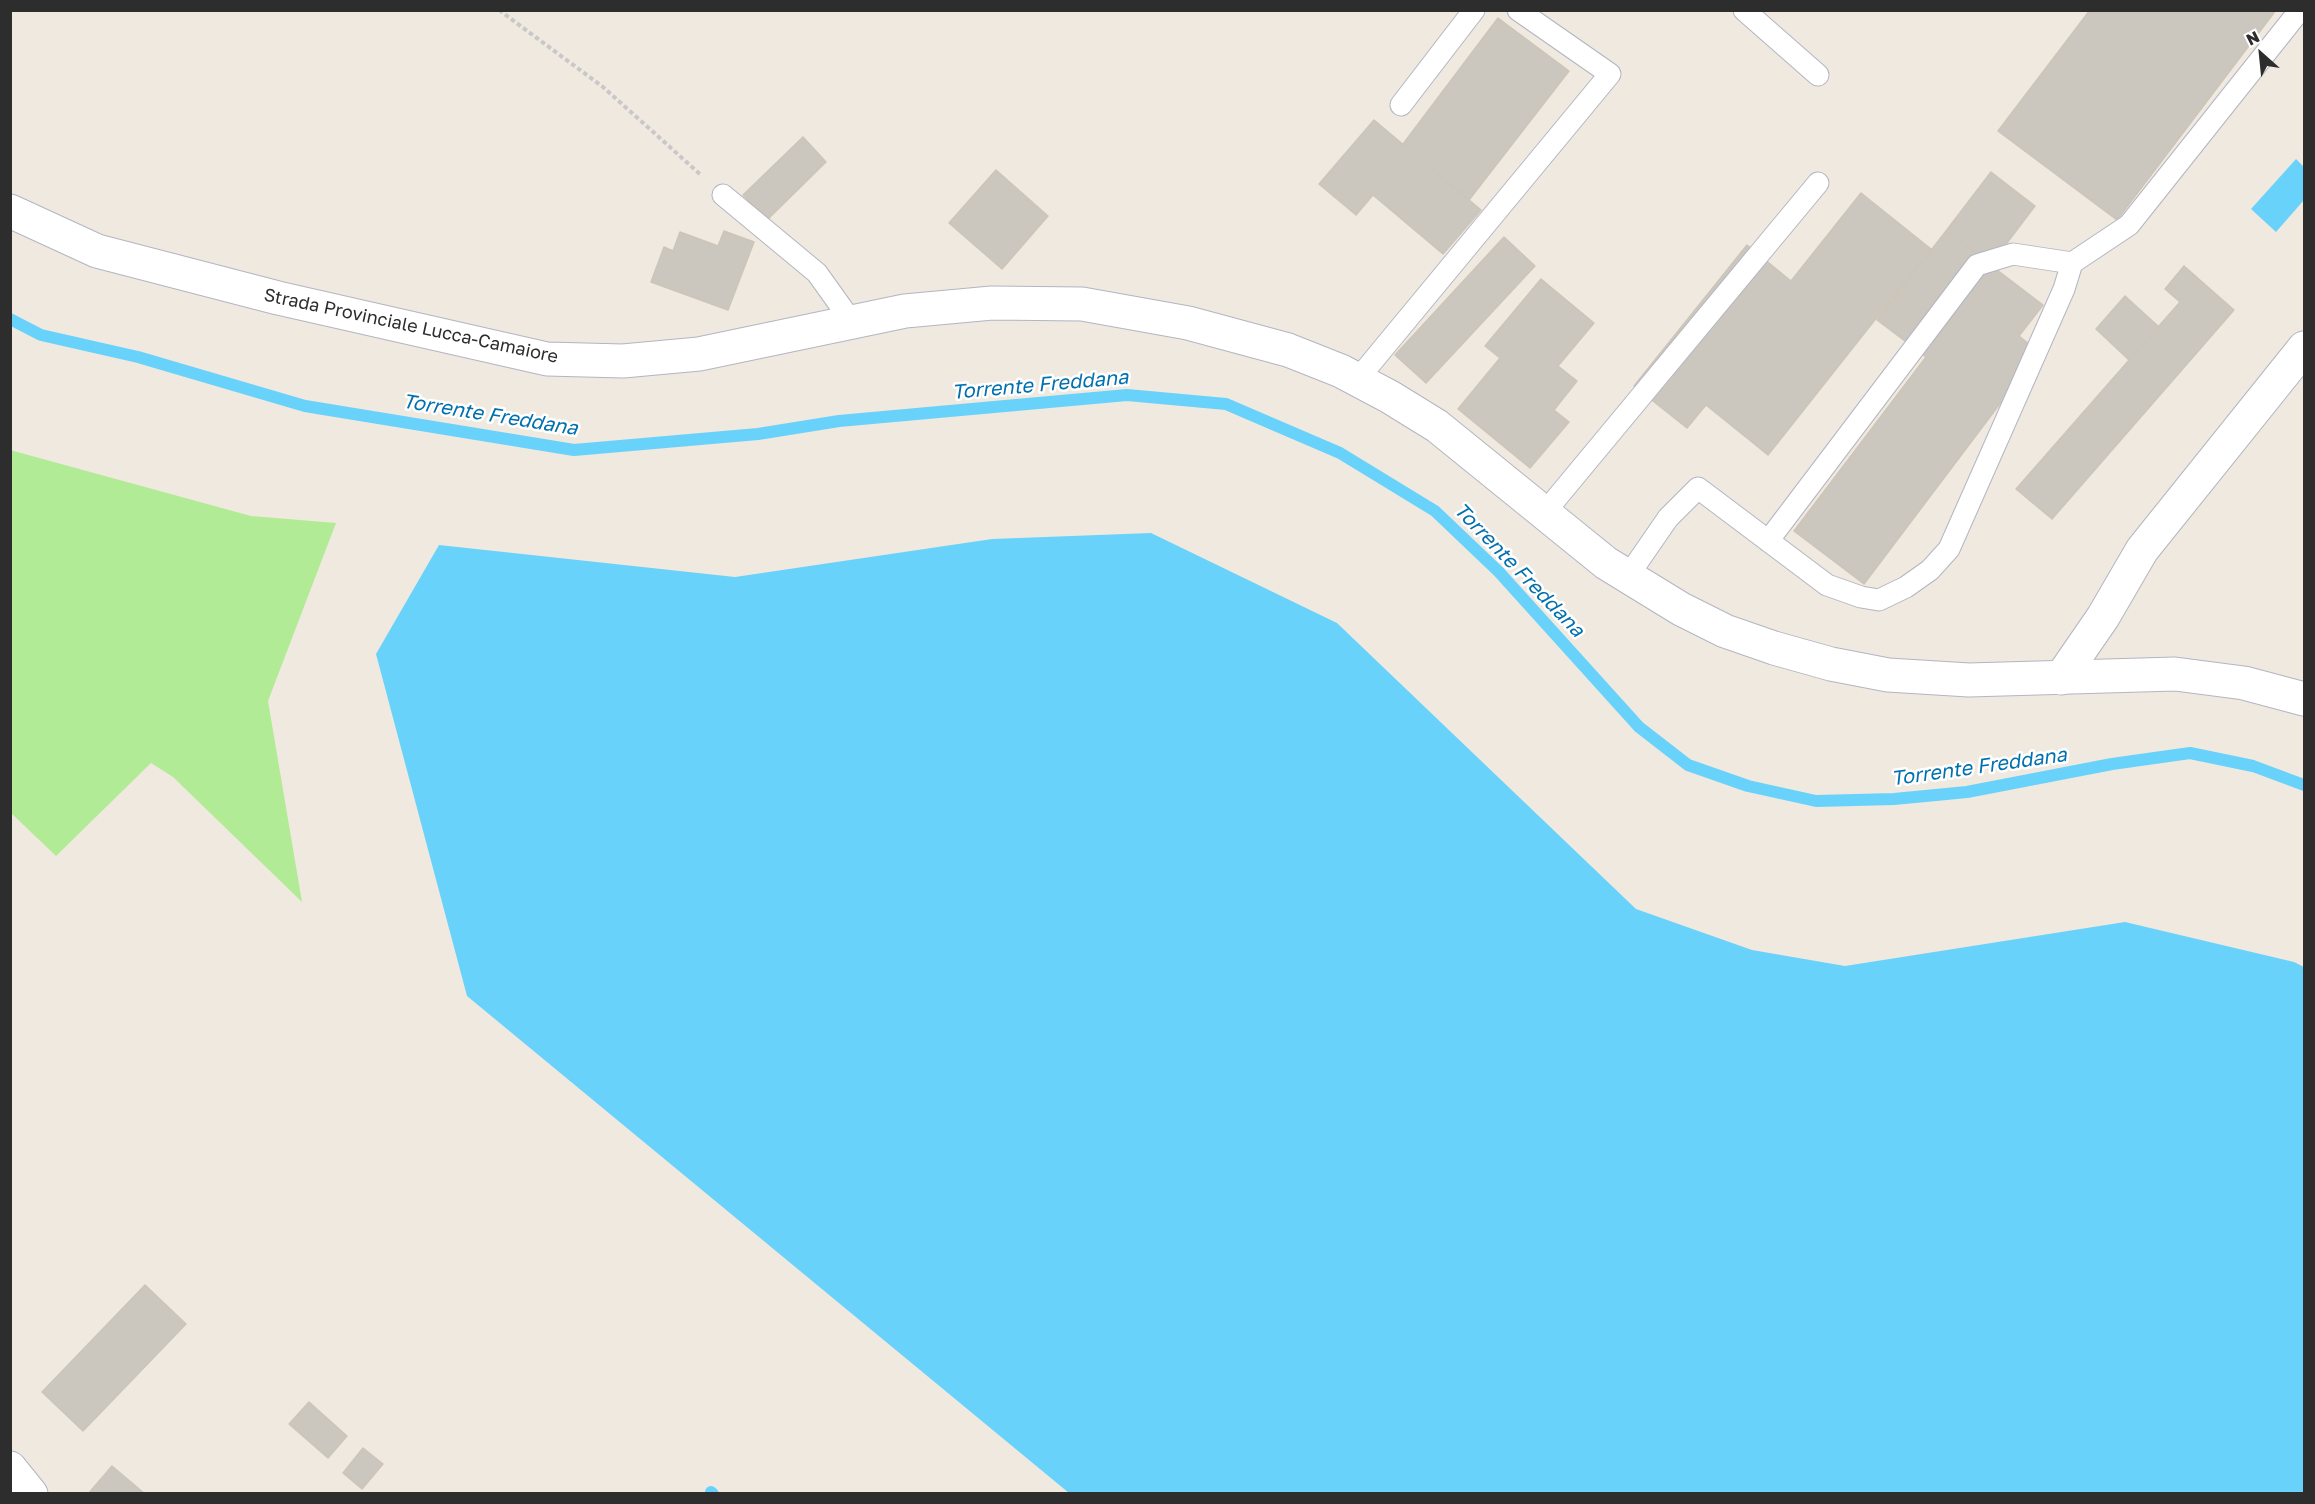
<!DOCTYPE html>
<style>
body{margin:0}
#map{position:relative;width:2315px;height:1504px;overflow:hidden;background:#f0e9df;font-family:"Golos Text",sans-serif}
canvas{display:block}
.frame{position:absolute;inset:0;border:12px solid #2d2d2d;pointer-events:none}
.north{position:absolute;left:2231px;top:24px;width:60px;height:60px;-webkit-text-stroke:4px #fff;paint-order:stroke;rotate:333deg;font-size:16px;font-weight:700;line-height:24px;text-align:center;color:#2d2d2d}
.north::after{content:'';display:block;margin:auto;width:21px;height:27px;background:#2d2d2d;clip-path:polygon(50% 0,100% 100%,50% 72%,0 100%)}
</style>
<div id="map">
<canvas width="2315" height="1504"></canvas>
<div class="frame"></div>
<div class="north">N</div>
</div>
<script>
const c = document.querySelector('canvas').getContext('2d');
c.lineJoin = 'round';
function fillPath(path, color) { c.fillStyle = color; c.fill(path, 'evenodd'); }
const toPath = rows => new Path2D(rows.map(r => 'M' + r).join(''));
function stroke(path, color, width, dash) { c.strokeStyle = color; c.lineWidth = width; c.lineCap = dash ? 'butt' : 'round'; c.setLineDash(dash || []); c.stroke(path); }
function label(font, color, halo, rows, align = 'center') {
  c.font = font + ' "Golos Text",sans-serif'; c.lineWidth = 5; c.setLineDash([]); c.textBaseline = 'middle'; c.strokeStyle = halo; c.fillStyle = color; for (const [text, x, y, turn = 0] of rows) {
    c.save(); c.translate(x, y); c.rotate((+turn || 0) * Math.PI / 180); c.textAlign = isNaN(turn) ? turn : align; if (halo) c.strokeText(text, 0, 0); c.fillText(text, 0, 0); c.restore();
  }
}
fillPath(toPath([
 [10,450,251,516,336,523,268,701,302,902,173,777,151,763,56,856,11,813]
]), '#b2eb96');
fillPath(toPath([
 [2296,159,2304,167,2304,200,2276,232,2251,209],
 [1151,533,1337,623,1636,909,1752,950,1845,966,2125,922,2294,962,2304,967,2304,1493,1069,1493,467,996,376,654,439,545,735,577,992,539]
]), '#69d2fb');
stroke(toPath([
 [10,319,41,335,138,357,305,406,574,450,758,434,839,421,1127,395,1226,404,1340,453,1435,511,1499,572,1639,727,1688,765,1748,786,1816,801,1894,799,1967,792,2112,764,2190,753,2253,766,2304,785],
 [711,1492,713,1494]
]), '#69d2fb', 12);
const building = toPath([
 [2090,10,2276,10,2117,220,1998,131,2090,10],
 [1498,18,1569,71,1469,200,1403,144,1498,18],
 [1374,120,1481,210,1443,254,1373,195,1356,215,1319,184,1374,120],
 [803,137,826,162,767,220,743,195,803,137],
 [996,170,1048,216,1002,269,949,223,996,170],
 [1991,172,2035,206,1991,264,1946,231,1991,172],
 [1861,193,1931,249,1768,455,1706,405,1687,428,1634,386,1747,245,1791,281,1861,193],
 [724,231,754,242,728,310,651,282,664,247,673,251,680,232,718,246,724,231],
 [1946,231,2043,305,2019,336,2039,352,1864,584,1794,531,1926,357,1877,320,1946,231],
 [1504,237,1535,266,1426,383,1395,355,1504,237],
 [2184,266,2234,310,2052,519,2016,489,2180,302,2165,289,2184,266],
 [1541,279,1594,323,1558,366,1577,381,1554,410,1569,422,1530,468,1458,409,1500,358,1485,346,1541,279],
 [2125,296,2159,327,2129,360,2096,329,2125,296],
 [145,1285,186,1324,83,1431,42,1392,145,1285],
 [309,1402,347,1436,328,1458,289,1424,309,1402],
 [363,1448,383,1464,362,1489,343,1473,363,1448],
 [112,1466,145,1494,88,1494,112,1466]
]);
fillPath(building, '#cbc6be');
stroke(building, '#ccc5b8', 1.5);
const lane = toPath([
 [1744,10,1818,75],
 [1401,105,1474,10],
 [723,195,817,273,852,322],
 [1357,380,1610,74,1518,10],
 [1545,512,1818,183],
 [1768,541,1977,265,2013,254,2072,263],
 [1628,576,1668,518,1698,488,1827,585,1861,597,1879,600,1906,587,1930,570,1949,549,2064,289,2072,263,2129,225,2300,10]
]);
const street = toPath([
 [2061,678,2103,617,2142,550,2304,348],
 [10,1468,31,1494]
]);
const secondary = toPath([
 [10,211,97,251,278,298,547,359,623,361,699,354,905,311,992,303,1082,304,1188,323,1288,350,1341,371,1390,397,1437,426,1606,563,1681,609,1725,631,1774,648,1831,664,1888,675,1969,680,2175,674,2244,683,2304,699]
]);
stroke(lane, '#b3b5c2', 23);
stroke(street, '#b3b5c2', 35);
stroke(secondary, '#b3b5c2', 35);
stroke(toPath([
 [499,10,603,87,701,175]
]), '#c8c8c8', 4, [4.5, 3]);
stroke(lane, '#fff', 21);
stroke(street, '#fff', 33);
stroke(secondary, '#fff', 33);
label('18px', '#2d2d2d', '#fff', [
 ["Strada Provinciale Lucca-Camaiore",411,326,12]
]);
label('italic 20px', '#0070ae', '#fff', [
 ["Torrente Freddana",1040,385,-5],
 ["Torrente Freddana",490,415,9],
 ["Torrente Freddana",1519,570,46],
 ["Torrente Freddana",1979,767,-8]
]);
</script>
